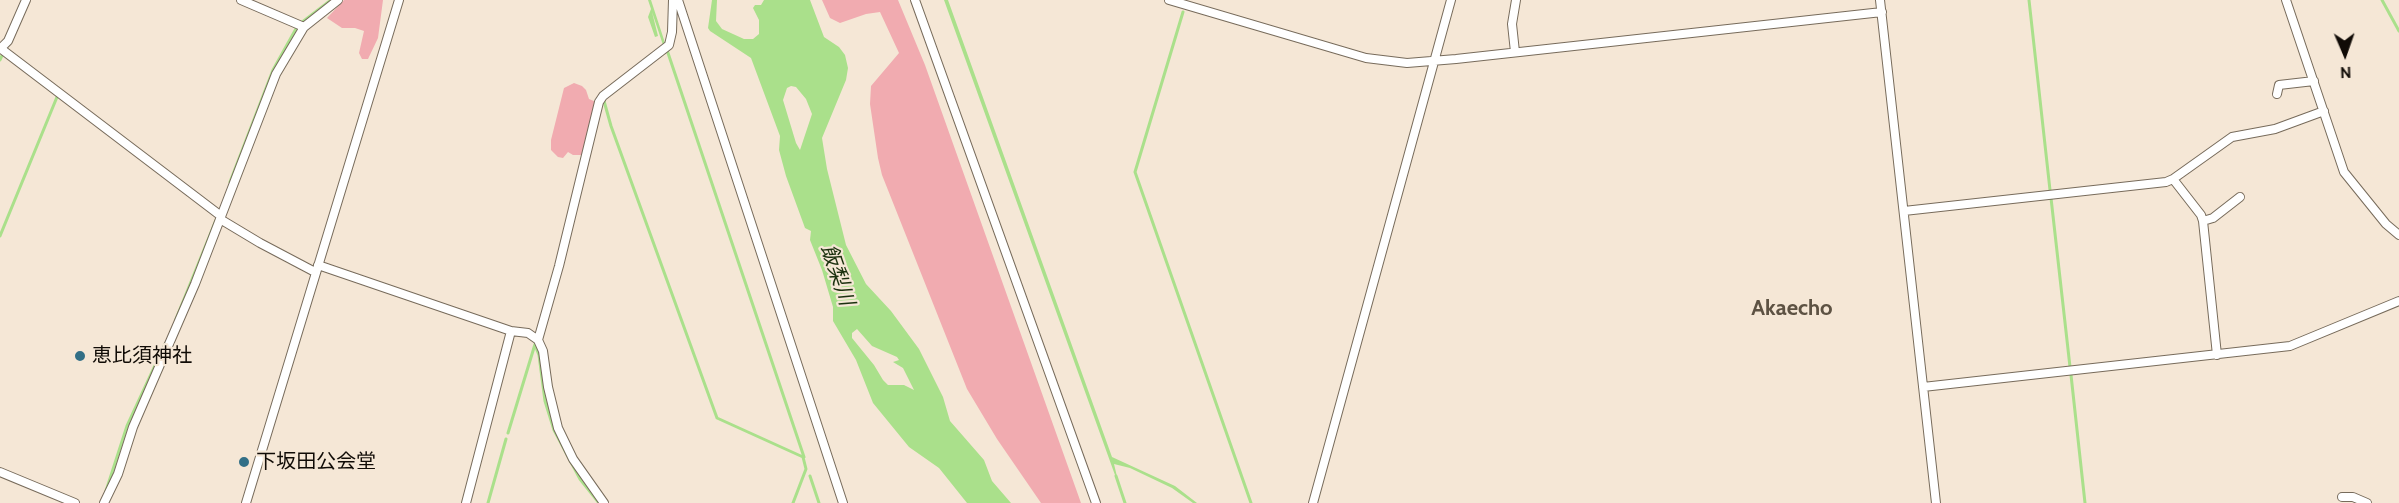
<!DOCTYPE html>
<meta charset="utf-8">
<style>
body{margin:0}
#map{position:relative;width:2399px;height:503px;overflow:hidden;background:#f5e7d6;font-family:Cabin,sans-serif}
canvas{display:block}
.north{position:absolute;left:2315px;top:24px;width:60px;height:60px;-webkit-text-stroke:4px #f5e7d6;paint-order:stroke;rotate:178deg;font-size:16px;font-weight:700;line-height:24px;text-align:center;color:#100b06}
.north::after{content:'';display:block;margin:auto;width:21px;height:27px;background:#100b06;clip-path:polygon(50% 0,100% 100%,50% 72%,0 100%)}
</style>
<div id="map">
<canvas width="2399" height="503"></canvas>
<div class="north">N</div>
</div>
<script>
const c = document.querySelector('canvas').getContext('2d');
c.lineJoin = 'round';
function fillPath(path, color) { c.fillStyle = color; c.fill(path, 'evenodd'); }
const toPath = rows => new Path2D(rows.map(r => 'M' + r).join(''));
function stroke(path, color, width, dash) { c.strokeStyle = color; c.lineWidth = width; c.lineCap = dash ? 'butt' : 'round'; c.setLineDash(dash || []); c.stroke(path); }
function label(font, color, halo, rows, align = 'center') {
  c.font = font + ' Cabin,"Noto Sans JP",sans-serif'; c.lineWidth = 4.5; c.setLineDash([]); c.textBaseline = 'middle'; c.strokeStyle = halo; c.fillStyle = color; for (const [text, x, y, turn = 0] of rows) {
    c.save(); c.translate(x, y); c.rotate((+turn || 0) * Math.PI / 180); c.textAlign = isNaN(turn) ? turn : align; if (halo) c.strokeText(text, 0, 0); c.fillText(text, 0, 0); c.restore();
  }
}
fillPath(toPath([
 [344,0,383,0,378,38,368,59,362,59,359,53,364,31,355,28,342,28,327,18],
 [822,0,898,0,925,65,1081,503,1041,503,997,439,967,389,882,175,878,158,870,104,871,86,899,53,880,12,866,14,840,23,830,18],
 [574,83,582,86,586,90,589,99,596,102,582,155,573,155,568,152,563,158,558,157,551,150,551,140,564,88]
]), '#f1abb0');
fillPath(toPath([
 [648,0,651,0,666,46,663,45,652,12,658,36,655,37,648,17,651,9],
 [712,0,717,0,716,21,722,29,744,39,753,39,759,34,759,20,753,8,755,5,761,5,764,0,810,0,824,37,839,47,845,55,848,68,846,80,822,138,827,169,846,245,866,284,891,311,919,349,943,397,950,421,984,460,992,481,1011,503,967,503,939,468,909,447,873,403,856,360,833,321,833,307,822,270,810,240,811,231,805,228,786,176,779,150,780,136,751,58,710,31,708,28],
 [791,86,796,87,806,99,812,114,800,150,796,143,783,100,787,88],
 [857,329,872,346,897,357,899,360,893,362,903,368,914,390,904,385,888,385,883,380,874,365,852,338,852,333],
 [944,0,948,0,1112,457,1175,486,1197,503,1193,503,1172,488,1130,468,1114,464,1120,489]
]), '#aae08b');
stroke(toPath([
 [2029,0,2050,190],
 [2382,0,2399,31],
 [1183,12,1135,172,1251,503],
 [301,23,331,0],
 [667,50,804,457],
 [0,60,4,51],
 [604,101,611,126,717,418,803,457,806,469,793,503],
 [230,182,273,70,297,27],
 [2051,198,2070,367],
 [0,236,57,97],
 [176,319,216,220],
 [535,345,539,355,545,401,554,430,580,479,599,503],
 [161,353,165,344],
 [2071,375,2085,503],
 [508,433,536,341],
 [810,476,819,503],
 [1116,476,1125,503],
 [106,491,127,426,159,357],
 [488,503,506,439]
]), '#aae08b', 3);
const street = toPath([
 [241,0,304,27],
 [678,0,843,503],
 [915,0,1096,503],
 [1169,0,1366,58,1407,63,1456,59,1882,12],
 [1880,0,1936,503],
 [2286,0,2344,172,2386,224,2399,235],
 [0,48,221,216],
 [0,49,8,41,26,0],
 [1515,52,1512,24,1516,0],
 [2277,94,2279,85,2314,81],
 [2173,179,2201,215,2203,221,2217,355],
 [1904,211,2166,182,2173,179,2232,137,2275,129,2324,111],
 [220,219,260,243,315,272],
 [2203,221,2213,218,2240,197],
 [318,265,511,331,528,333,538,340,543,351,548,387,558,428,573,459,604,503],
 [538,340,559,266,599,102,603,96,669,45,672,32,673,0],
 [1923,387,2290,346,2399,301],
 [0,472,75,503],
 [2342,497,2353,497,2367,503],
 [104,503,118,474,133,427,195,284,276,74,304,27,338,0],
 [246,503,399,0],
 [466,503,511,331],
 [1313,503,1451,0]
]);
stroke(street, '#776b5b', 10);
stroke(street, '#fff', 8);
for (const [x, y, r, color] of [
 [80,356,6,"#326f86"],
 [244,462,6,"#326f86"]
]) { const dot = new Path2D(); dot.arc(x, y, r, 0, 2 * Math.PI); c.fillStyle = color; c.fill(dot); stroke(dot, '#f5e7d6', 2); }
label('20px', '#100b06', '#f5e7d6', [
 ["恵比須神社",92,356],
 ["下坂田公会堂",256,462]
], 'left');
label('italic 21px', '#1c310f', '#f5e7d6', [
 ["飯梨川",837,275,71]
]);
label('bold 22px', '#5d5243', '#f5e7d6', [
 ["Akaecho",1792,309]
]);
</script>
